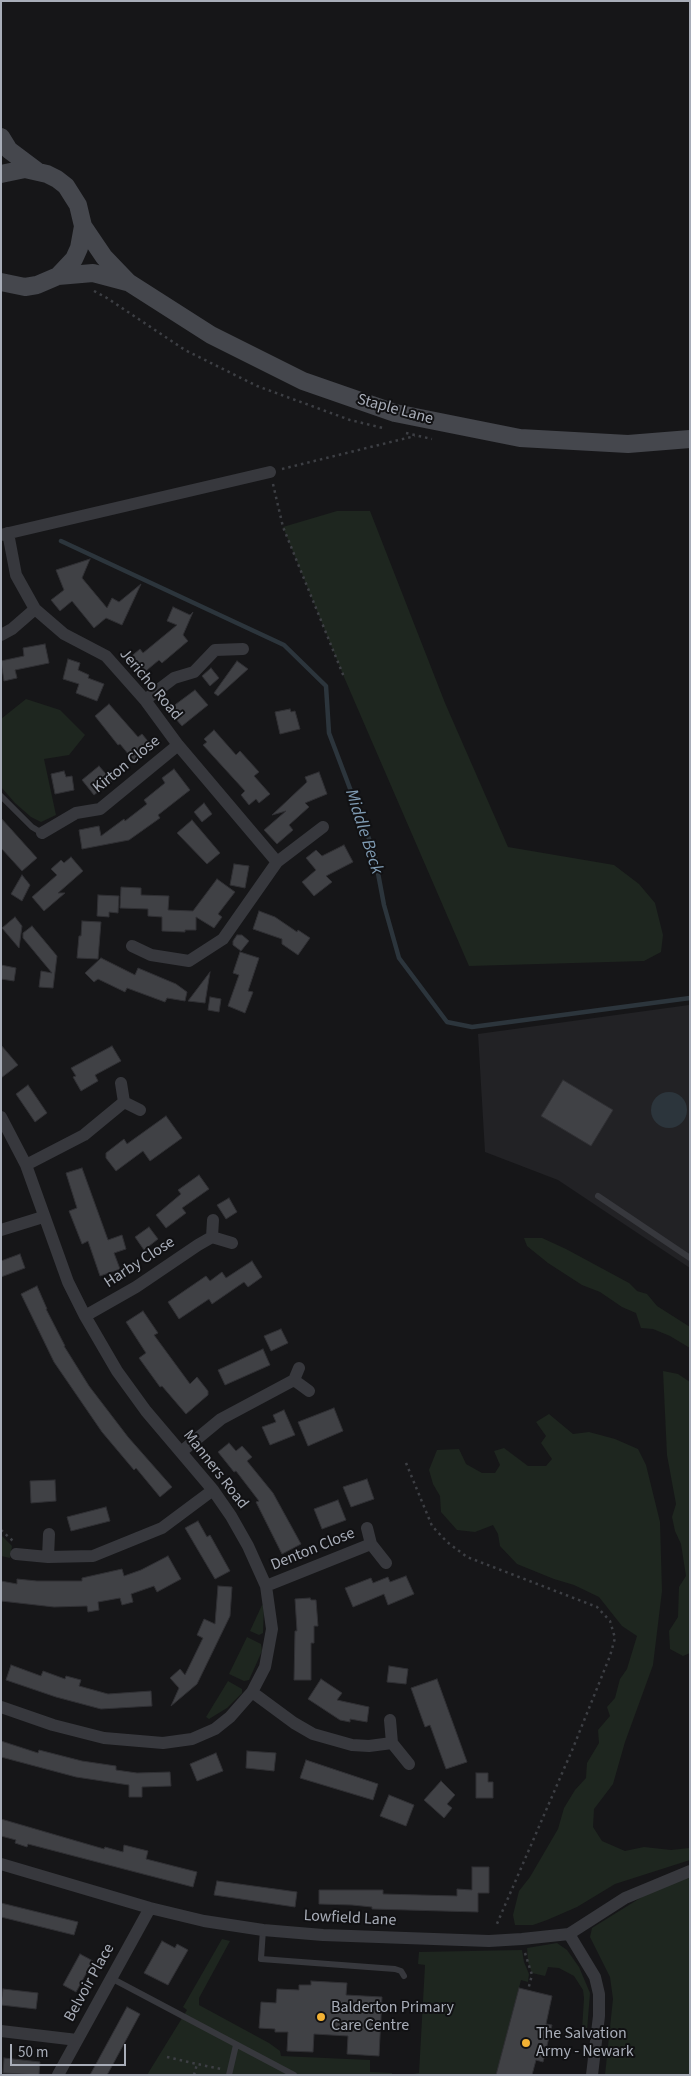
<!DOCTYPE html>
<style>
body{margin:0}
#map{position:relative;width:691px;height:2076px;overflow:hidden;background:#161618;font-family:"Source Sans 3",sans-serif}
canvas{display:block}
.frame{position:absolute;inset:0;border:2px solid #a8adb8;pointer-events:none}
.scale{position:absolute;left:10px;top:2044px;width:116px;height:22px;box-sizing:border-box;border:2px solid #a8adb8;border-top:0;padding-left:6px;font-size:15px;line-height:18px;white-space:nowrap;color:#a8adb8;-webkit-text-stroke:4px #111113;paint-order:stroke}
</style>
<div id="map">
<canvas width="691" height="2076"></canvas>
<div class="frame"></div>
<div class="scale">50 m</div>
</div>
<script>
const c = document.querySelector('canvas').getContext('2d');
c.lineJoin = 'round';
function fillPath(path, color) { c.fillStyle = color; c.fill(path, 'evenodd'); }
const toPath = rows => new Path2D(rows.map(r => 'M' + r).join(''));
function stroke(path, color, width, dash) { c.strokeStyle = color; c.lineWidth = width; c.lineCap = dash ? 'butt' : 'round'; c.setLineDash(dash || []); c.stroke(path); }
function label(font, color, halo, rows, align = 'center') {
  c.font = font + ' "Source Sans 3",sans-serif'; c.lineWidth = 4; c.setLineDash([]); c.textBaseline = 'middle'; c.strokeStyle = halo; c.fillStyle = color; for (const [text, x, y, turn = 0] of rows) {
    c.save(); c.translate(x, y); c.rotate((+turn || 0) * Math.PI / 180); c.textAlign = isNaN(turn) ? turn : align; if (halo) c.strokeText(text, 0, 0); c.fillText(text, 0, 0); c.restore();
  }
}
fillPath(toPath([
 [689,1005,690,1006,690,1268,558,1180,485,1152,478,1034]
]), '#222225');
fillPath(toPath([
 [337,511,370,511,445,703,508,847,614,865,639,884,655,903,663,935,661,952,644,961,469,966,344,677,283,527],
 [26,699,60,710,85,735,69,755,44,759,56,815,41,822,31,817,15,803,1,787,1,719],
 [524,1238,542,1238,566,1249,629,1283,637,1291,647,1294,657,1306,690,1327,690,1348,670,1336,653,1329,641,1328,636,1313,622,1307,600,1292,582,1285,548,1263,527,1246],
 [663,1371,678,1374,690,1382,690,1653,683,1656,670,1649,669,1631,678,1617,679,1587,686,1576,681,1544,675,1531,672,1517,676,1504,667,1455],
 [549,1414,573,1434,589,1432,615,1439,638,1449,646,1465,660,1522,662,1591,653,1665,625,1742,613,1784,594,1809,593,1827,602,1841,625,1851,644,1847,671,1850,690,1848,690,1860,615,1884,577,1907,547,1920,533,1925,515,1925,513,1915,519,1891,530,1877,558,1829,564,1808,575,1790,586,1778,587,1763,599,1743,598,1730,610,1716,607,1707,615,1698,620,1679,627,1669,637,1636,622,1626,599,1597,574,1585,554,1579,517,1564,500,1546,498,1534,493,1525,475,1532,457,1530,441,1512,440,1496,433,1484,429,1470,437,1450,459,1449,466,1464,482,1473,495,1473,500,1465,494,1451,504,1448,528,1466,546,1466,552,1459,541,1443,546,1436,536,1422],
 [1,1535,12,1546,10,1558,1,1556],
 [262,1605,264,1606,263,1633,259,1635,250,1631],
 [247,1637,261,1644,262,1651,249,1680,244,1681,229,1674],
 [228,1681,242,1689,242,1693,227,1708,209,1719,206,1717],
 [690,1876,690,2075,605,2075,613,1999,610,1977,590,1937,592,1928,645,1895],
 [222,1939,230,1941,199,1998,199,2005,269,2043,280,2051,281,2056,370,2060,370,2072,392,2073,392,2075,147,2075,187,2010,183,2007],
 [557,1943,567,1950,579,1967,590,1993,587,2031,582,2030,584,1998,583,1990,574,1976,559,1968,548,1967,545,1976,532,1973,528,1962,527,1948],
 [522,1950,524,1962,529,1974,528,1982,521,1980,496,2075,407,2075,419,2073,425,1965,418,1964,419,1952]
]), '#1e261f');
fillPath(toPath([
 '651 1110a18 18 0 1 1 36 0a18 18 0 1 1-36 0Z'
]), '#2c353c');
stroke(toPath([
 [61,541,284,645,326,686,329,733,374,852,384,905,399,958,447,1022,472,1027,690,998]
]), '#2c353c', 4.5);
const building = toPath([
 [90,559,82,578,107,608,112,598,119,602,141,584,122,625,106,618,94,628,72,601,60,611,51,600,64,590,56,570,90,559],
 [173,607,190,615,193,612,183,635,188,641,162,663,159,660,141,675,128,659,140,649,143,653,177,625,167,621,173,607],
 [45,644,49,663,15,670,17,678,4,681,1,661,24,656,23,648,45,644],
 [68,659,80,663,78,670,89,675,88,678,104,684,97,701,76,693,79,684,63,679,68,659],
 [237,661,248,669,218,696,214,693,237,661],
 [211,668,219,678,210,686,202,676,211,668],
 [195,690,208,705,182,726,168,710,195,690],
 [109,704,138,737,142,734,152,746,134,761,120,744,118,745,95,716,109,704],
 [290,709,291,712,295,711,300,729,280,734,275,712,290,709],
 [214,730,236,755,240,751,259,772,254,776,270,794,259,803,256,799,249,805,241,795,245,791,203,745,207,742,204,739,214,730],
 [99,766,112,781,94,795,82,780,99,766],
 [174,769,190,790,158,815,160,818,129,840,82,849,79,830,99,826,101,836,124,819,125,821,147,804,144,800,165,783,162,778,174,769],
 [64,771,66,777,72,776,74,790,55,794,51,774,64,771],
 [319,772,327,794,305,803,309,807,289,825,293,830,277,844,264,830,286,811,272,815,307,782,305,777,319,772],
 [204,803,212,814,202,822,194,812,204,803],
 [1,818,37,858,22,871,1,848,1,818],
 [192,820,220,853,207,864,177,833,192,820],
 [344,845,353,862,326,876,332,882,314,896,302,882,316,870,306,858,316,850,322,856,344,845],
 [71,857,83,871,58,893,65,893,44,911,32,897,57,875,51,869,61,860,64,863,71,857],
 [234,864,249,866,245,888,230,885,234,864],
 [22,875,30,885,22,901,11,894,22,875],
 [217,879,235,892,218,914,222,917,214,928,196,917,196,930,185,930,185,932,162,931,162,917,148,916,148,909,120,908,121,887,141,888,141,895,169,896,168,910,193,911,217,879],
 [98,895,119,896,118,913,109,912,109,917,97,916,98,895],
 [259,911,275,917,297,932,298,930,310,938,298,955,282,944,282,939,253,929,259,911],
 [15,917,22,926,19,948,2,928,15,917],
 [82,921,101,922,98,959,77,958,79,936,81,936,82,921],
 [32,926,57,956,53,988,39,987,41,971,52,973,23,938,23,933,32,926],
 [237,935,242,935,249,941,241,951,233,945,233,941,237,935],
 [240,952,259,958,248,991,253,992,245,1013,228,1006,239,975,233,973,240,952],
 [101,958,135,975,138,968,176,984,187,992,185,1001,167,998,165,1002,127,988,125,992,98,979,94,982,85,973,101,958],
 [1,965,16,968,14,981,1,979,1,965],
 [210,972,205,1003,188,1001,210,972],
 [210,997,221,999,219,1012,208,1010,210,997],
 [1,1045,18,1065,1,1078,1,1045],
 [112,1046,121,1061,95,1075,98,1081,81,1091,73,1077,76,1076,71,1068,112,1046],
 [563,1080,613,1110,591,1146,541,1116,563,1080],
 [28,1085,47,1113,35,1122,16,1094,28,1085],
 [166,1116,182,1138,150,1161,143,1151,116,1171,106,1158,106,1153,124,1139,127,1144,166,1116],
 [82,1168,108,1240,122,1235,126,1249,114,1253,120,1269,100,1276,88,1241,82,1244,69,1211,77,1208,66,1173,82,1168],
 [199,1175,209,1189,182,1208,186,1213,166,1228,156,1215,181,1194,178,1190,199,1175],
 [229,1198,237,1212,226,1219,217,1205,229,1198],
 [149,1227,158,1239,144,1250,135,1237,149,1227],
 [20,1254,25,1268,1,1277,1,1261,20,1254],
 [252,1261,262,1277,248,1287,244,1282,212,1304,209,1299,179,1319,168,1302,206,1276,210,1281,222,1272,226,1278,252,1261],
 [37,1286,47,1309,46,1309,65,1346,64,1346,89,1386,128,1437,172,1487,160,1497,136,1468,134,1470,102,1432,54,1362,21,1294,37,1286],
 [143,1311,158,1333,154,1335,190,1384,197,1377,208,1391,208,1395,186,1414,162,1386,160,1387,139,1358,146,1353,126,1322,143,1311],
 [281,1329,288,1343,271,1351,264,1336,281,1329],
 [263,1349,270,1365,225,1385,218,1370,263,1349],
 [334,1408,343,1431,308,1446,298,1422,334,1408],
 [284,1410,295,1435,270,1445,262,1427,276,1422,273,1415,284,1410],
 [229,1443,236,1451,242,1446,252,1457,247,1461,273,1493,301,1544,282,1554,256,1502,259,1501,236,1471,234,1472,218,1452,229,1443],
 [367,1479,374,1499,351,1507,343,1487,367,1479],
 [55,1480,56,1501,31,1503,30,1481,55,1480],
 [338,1500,346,1520,322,1529,314,1509,338,1500],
 [106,1507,110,1521,71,1531,67,1517,106,1507],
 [198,1521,207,1537,210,1535,230,1571,215,1579,185,1528,198,1521],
 [168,1556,181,1579,157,1592,154,1586,131,1594,133,1602,122,1605,120,1598,98,1602,99,1610,88,1612,87,1606,54,1607,1,1601,1,1581,17,1584,17,1579,37,1581,82,1581,82,1578,122,1569,124,1576,141,1570,168,1556],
 [406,1576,414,1594,388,1605,384,1594,353,1607,345,1588,371,1578,373,1583,388,1577,390,1582,406,1576],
 [218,1586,232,1587,230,1616,197,1684,171,1706,179,1688,170,1678,180,1669,185,1675,203,1638,197,1635,204,1619,215,1624,218,1586],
 [310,1598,311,1600,316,1600,318,1626,314,1626,314,1643,311,1643,311,1680,294,1680,295,1631,297,1631,295,1599,310,1598],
 [11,1665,41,1676,43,1671,65,1679,66,1676,81,1680,79,1686,108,1694,151,1691,152,1706,101,1709,56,1697,6,1680,11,1665],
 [389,1666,408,1669,406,1684,387,1682,389,1666],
 [321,1679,342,1693,337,1700,369,1707,367,1722,350,1719,350,1722,340,1720,308,1699,321,1679],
 [437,1679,467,1762,446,1769,430,1725,425,1727,411,1688,437,1679],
 [1,1741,38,1753,39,1750,82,1761,116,1766,116,1770,137,1773,170,1772,171,1786,142,1787,142,1797,129,1797,129,1785,76,1777,1,1757,1,1741],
 [247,1751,276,1753,274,1771,246,1768,247,1751],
 [216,1753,223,1771,197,1781,190,1764,216,1753],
 [306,1760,378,1784,373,1800,300,1778,306,1760],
 [476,1773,488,1773,488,1782,493,1782,493,1798,476,1798,476,1773],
 [441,1781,455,1795,447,1804,452,1808,444,1818,424,1800,441,1781],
 [389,1795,414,1805,406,1826,380,1816,389,1795],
 [1,1819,104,1849,105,1847,123,1852,124,1845,148,1851,146,1859,197,1872,193,1887,28,1844,27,1847,15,1843,16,1840,1,1836,1,1819],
 [472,1867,489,1867,489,1893,478,1893,478,1912,372,1909,372,1907,352,1905,319,1904,319,1890,383,1890,383,1894,457,1896,457,1889,472,1890,472,1867],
 [217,1881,297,1892,295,1907,214,1895,217,1881],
 [1,1903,78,1922,74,1935,1,1917,1,1903],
 [162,1941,175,1948,177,1944,188,1950,168,1985,144,1973,162,1941],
 [80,1954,93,1961,76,1992,63,1985,80,1954],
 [311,1981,347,1983,346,1995,382,1997,379,2056,347,2054,348,2036,314,2034,313,2052,287,2051,288,2032,275,2032,275,2029,259,2028,261,2002,276,2003,277,1989,299,1990,299,1985,311,1985,311,1981],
 [519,1988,552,1996,546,2024,552,2025,543,2062,536,2060,532,2075,496,2075,519,1988],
 [3,1989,38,1993,36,2009,1,2005,3,1989],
 [127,2007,140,2014,112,2066,107,2075,90,2075,127,2007],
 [4,2058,40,2062,39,2075,3,2073,4,2058]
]);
fillPath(building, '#404145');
stroke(building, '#303034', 1);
stroke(toPath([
 [94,291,107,298,185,350,257,386,350,420,383,428],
 [406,433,432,439],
 [282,469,415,436],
 [273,484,283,527,344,677],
 [406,1463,432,1526,447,1542,467,1557,597,1607,610,1621,615,1638,610,1656,573,1748,496,1926],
 [1,1530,13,1541],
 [525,1953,532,1975,528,1990],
 [167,2057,197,2064],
 [194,2075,197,2064,221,2069]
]), '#3d3f44', 2.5, [2.5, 4]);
stroke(toPath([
 [1,796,32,827,42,833],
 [598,1196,690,1258],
 [263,1930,261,1959,395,1969,401,1971,404,1976],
 [111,1978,294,2075],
 [229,2075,236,2045]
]), '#37383d', 6);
stroke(toPath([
 [8,533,16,575,35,609,64,634,106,656,145,700,178,745,277,862,223,939,189,961,151,955,132,946],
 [1,535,270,472],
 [1,635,12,629,35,609],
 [145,700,174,678,194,672,215,650,243,649],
 [42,833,76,813,100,809,178,745],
 [277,862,323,827],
 [121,1083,124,1102,140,1110],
 [1,1117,26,1165,68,1282,85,1316,117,1371,146,1411,213,1490,231,1516,248,1546,266,1586,272,1629,265,1667,252,1692,230,1717,215,1729,192,1739,163,1743,104,1738,53,1725,1,1707],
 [26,1165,84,1135,124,1102],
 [213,1220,212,1237,232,1243],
 [1,1230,43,1217],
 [85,1316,136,1287,198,1245,212,1237],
 [299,1368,294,1380,309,1391],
 [181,1452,221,1419,294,1380],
 [367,1528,371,1544,386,1563],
 [49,1534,48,1557,93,1556,162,1528,213,1490],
 [16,1554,48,1557],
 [266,1586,371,1544],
 [252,1692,294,1723,313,1734,352,1745,369,1746,392,1743],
 [390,1720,392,1743,409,1764],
 [1,1864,150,1908,204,1921,263,1930,323,1935,489,1941,522,1939,569,1934,625,1898,690,1871],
 [569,1934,595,1977,599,1994,599,2016,592,2075],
 [1,2031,77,2040],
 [58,2075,150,1908]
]), '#37383d', 12);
stroke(toPath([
 [1,137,9,150,37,171],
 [1,174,25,169,47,174,57,179,66,186,78,205,83,226,79,248,74,259,58,276,37,285,25,287,1,282],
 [83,226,104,257,128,282,211,335,303,381,395,413,520,438,628,444,690,439],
 [58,276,93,273,127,282]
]), '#45474d', 18);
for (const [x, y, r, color] of [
 [321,2017,5,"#f2b134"],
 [526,2043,5,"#f2b134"]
]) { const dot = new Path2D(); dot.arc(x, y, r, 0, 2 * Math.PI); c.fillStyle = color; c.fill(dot); stroke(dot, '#111113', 2); }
label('16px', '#a8adb8', '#111113', [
 ["Staple Lane",395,410,15],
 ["Jericho Road",150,685,50],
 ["Kirton Close",127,765,-39],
 ["Harby Close",140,1263,-33],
 ["Manners Road",215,1470,52],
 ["Denton Close",313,1550,-22],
 ["Lowfield Lane",350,1919,3],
 ["Belvoir Place",90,1983,-61]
]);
label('16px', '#a8adb8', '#111113', [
 ["Balderton Primary",331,2008],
 ["Care Centre",331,2026],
 ["The Salvation",536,2034],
 ["Army - Newark",536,2052]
], 'left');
label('italic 18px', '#7f9bb3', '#111113', [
 ["Middle Beck",363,832,72]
]);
</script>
